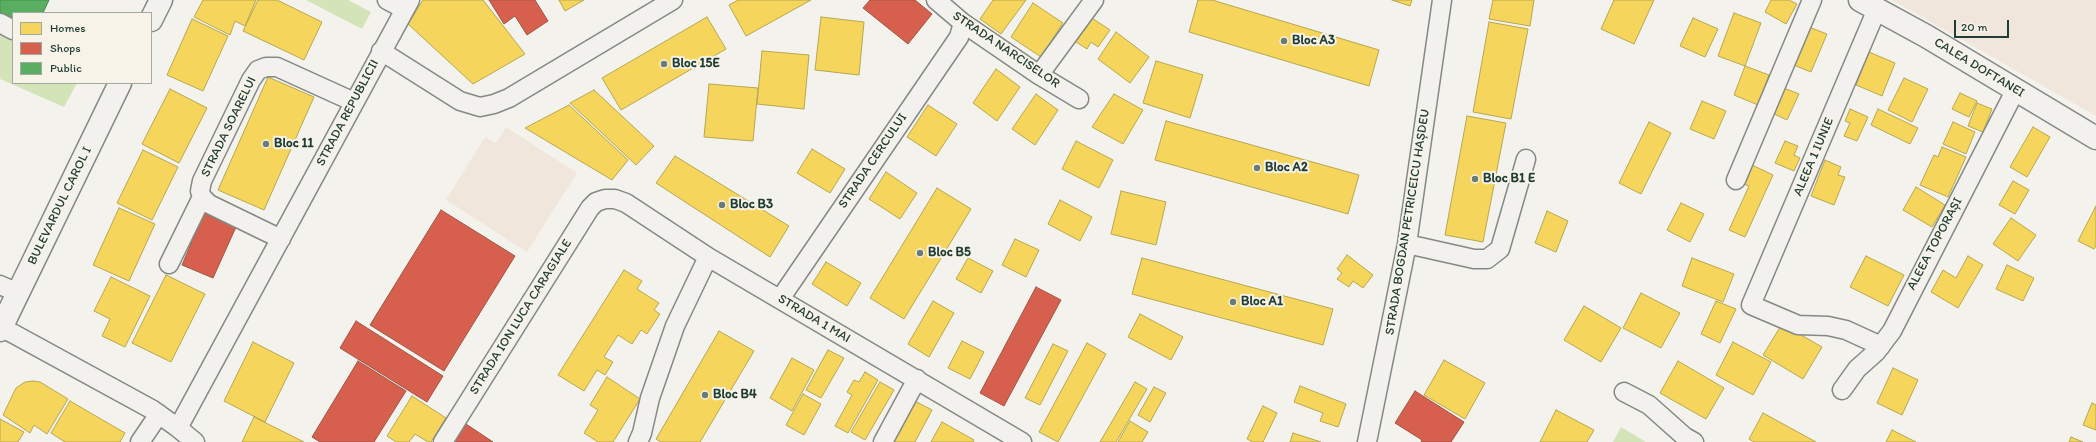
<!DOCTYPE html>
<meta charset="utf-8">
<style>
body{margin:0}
#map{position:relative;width:2096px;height:442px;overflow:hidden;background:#f4f2ec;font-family:Itim,sans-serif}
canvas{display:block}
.legend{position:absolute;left:12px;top:12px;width:140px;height:72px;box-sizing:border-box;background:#f7f3e8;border:1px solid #a1aaa0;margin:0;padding:5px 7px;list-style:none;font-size:12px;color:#1f3d34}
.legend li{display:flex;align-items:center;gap:8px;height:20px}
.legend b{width:20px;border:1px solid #a1aaa0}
.scale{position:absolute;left:1954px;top:20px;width:55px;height:18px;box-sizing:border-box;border:2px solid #1f3d34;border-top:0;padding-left:5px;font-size:12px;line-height:14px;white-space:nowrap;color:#1f3d34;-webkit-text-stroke:3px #f7f3e8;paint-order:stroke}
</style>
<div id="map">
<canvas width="2096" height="442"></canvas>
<ul class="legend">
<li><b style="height:11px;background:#f6d55c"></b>Homes</li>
<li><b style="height:11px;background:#d6604d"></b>Shops</li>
<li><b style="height:11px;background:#5aae61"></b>Public</li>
</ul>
<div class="scale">20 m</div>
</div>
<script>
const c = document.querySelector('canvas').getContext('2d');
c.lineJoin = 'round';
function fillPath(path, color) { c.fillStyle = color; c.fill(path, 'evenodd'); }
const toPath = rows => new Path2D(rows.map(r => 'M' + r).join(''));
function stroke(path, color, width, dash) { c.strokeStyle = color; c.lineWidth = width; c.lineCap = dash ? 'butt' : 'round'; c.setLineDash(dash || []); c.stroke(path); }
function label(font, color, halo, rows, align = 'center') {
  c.font = font + ' Itim,sans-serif'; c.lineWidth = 4; c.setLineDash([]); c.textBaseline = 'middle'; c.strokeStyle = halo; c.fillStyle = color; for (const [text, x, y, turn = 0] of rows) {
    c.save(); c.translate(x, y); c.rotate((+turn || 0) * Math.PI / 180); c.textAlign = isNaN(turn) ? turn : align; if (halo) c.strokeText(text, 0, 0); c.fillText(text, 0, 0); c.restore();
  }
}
fillPath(toPath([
 [1892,0,2096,0,2096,116],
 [506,127,577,173,527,252,446,200,485,137,496,143]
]), '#f1e6dc');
fillPath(toPath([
 [306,0,348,0,371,12,362,29],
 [0,30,13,37,13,83,77,83,64,107,0,79],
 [1621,427,1646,442,1613,442]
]), '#d4e4b9');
const homes = toPath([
 [203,0,256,0,245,26,235,21,230,35,194,17,203,0],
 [258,0,277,0,322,22,304,60,243,31,258,0],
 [423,0,483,0,525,54,473,84,408,24,423,0],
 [559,0,584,0,565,11,559,0],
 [738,0,811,0,746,36,729,5,738,0],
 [993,0,1026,0,1001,34,980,19,993,0],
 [1198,0,1212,0,1379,50,1369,86,1189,32,1198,0],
 [1392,0,1412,0,1410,6,1392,0],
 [1493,0,1534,0,1530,26,1489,19,1493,0],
 [1614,0,1654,0,1634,44,1601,29,1614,0],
 [1771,0,1789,0,1797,4,1786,24,1765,12,1771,0],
 [1033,3,1063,23,1041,57,1011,37,1033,3],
 [1734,13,1761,23,1745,66,1718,56,1734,13],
 [1089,16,1110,30,1098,47,1091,42,1087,49,1073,40,1089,16],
 [707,17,726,49,621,110,602,78,707,17],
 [821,17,864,22,859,75,815,70,821,17],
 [1693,18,1718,29,1705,57,1680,46,1693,18],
 [192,19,228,36,203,91,167,75,192,19],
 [1489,22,1528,29,1511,119,1473,112,1489,22],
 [1806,26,1827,34,1811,72,1791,64,1806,26],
 [1116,32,1149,57,1130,83,1098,59,1116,32],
 [762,51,809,55,804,109,757,104,762,51],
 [1869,52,1895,63,1882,96,1856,85,1869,52],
 [1156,61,1203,75,1190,118,1143,103,1156,61],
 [1745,66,1769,75,1758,105,1734,95,1745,66],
 [996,69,1020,87,997,121,973,103,996,69],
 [268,77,314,97,264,210,218,190,268,77],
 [1904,78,1928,89,1912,122,1888,110,1904,78],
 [709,84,758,88,753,141,704,137,709,84],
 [1779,86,1799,94,1787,120,1768,111,1779,86],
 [170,89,207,108,179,163,142,144,170,89],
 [594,90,654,146,636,165,570,103,594,90],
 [1960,93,1977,101,1969,117,1952,109,1960,93],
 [1036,94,1058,110,1035,145,1012,129,1036,94],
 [1114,94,1143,110,1123,144,1092,127,1114,94],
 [1702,101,1726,111,1714,139,1690,129,1702,101],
 [1977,103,1992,109,1983,132,1968,126,1977,103],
 [569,105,628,160,612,180,525,128,569,105],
 [928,105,957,124,936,156,907,137,928,105],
 [1850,109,1868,117,1857,141,1844,136,1850,123,1845,121,1850,109],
 [1878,109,1918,128,1910,144,1871,125,1878,109],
 [1467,116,1506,123,1483,242,1445,235,1467,116],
 [1166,121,1359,175,1348,214,1155,160,1166,121],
 [1649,122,1671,133,1641,194,1619,183,1649,122],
 [1953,122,1975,132,1966,154,1943,144,1953,122],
 [2033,127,2050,137,2027,177,2010,167,2033,127],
 [1076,141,1113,160,1099,188,1062,169,1076,141],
 [1785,141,1798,146,1794,155,1800,158,1794,171,1775,163,1785,141],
 [1942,147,1966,157,1948,197,1920,185,1934,155,1938,157,1942,147],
 [812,149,845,169,830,193,797,173,812,149],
 [143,150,178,167,152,220,117,203,143,150],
 [675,156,789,226,770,257,656,183,675,156],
 [1825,160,1841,167,1838,175,1845,177,1834,205,1811,196,1825,160],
 [1750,164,1773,175,1745,237,1729,230,1749,186,1741,183,1750,164],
 [886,172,917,193,900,219,869,199,886,172],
 [2013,181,2029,190,2015,214,1999,205,2013,181],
 [1916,187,1945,205,1932,227,1903,210,1916,187],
 [937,188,971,209,904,319,870,298,937,188],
 [1121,191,1166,202,1156,245,1111,234,1121,191],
 [1060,200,1092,217,1080,241,1048,224,1060,200],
 [1681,203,1704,214,1690,242,1667,230,1681,203],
 [2096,206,2096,246,2094,249,2078,241,2096,206],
 [119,208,155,224,129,281,93,265,119,208],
 [1547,211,1568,221,1556,252,1535,243,1547,211],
 [2011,218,2036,235,2018,261,1993,244,2011,218],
 [1015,239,1039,250,1026,277,1002,265,1015,239],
 [1347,255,1373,275,1363,288,1353,281,1349,287,1337,279,1342,273,1337,269,1347,255],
 [1866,256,1904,275,1888,306,1850,287,1866,256],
 [1968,256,1983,265,1958,308,1931,292,1943,270,1956,278,1968,256],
 [968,258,993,271,981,293,956,279,968,258],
 [1142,258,1333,309,1323,345,1132,294,1142,258],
 [1692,258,1734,274,1723,302,1682,286,1692,258],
 [826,262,861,283,847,306,812,284,826,262],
 [2007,265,2034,278,2023,301,1996,289,2007,265],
 [624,270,642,281,637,289,659,303,654,310,660,314,647,334,641,330,632,344,618,335,604,357,613,362,605,375,597,370,584,391,558,375,624,270],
 [166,275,205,294,171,362,132,343,166,275],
 [111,277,150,296,125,347,102,336,110,319,94,311,111,277],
 [1641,293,1680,313,1661,348,1623,328,1641,293],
 [933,301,954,313,929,357,908,344,933,301],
 [1716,301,1736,309,1720,343,1701,334,1716,301],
 [1584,306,1621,328,1601,362,1564,340,1584,306],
 [1140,314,1183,337,1171,360,1128,337,1140,314],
 [1782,324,1822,347,1803,379,1763,355,1782,324],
 [719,331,754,351,700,442,661,442,656,439,719,331],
 [962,341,984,352,970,379,948,368,962,341],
 [253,342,294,363,265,422,224,401,253,342],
 [1733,342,1771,362,1753,395,1716,375,1733,342],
 [1087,343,1106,354,1058,442,1039,432,1087,343],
 [1053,344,1068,351,1040,405,1025,398,1053,344],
 [828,350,844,358,821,398,806,390,828,350],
 [792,358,814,370,792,411,770,398,792,358],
 [1444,360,1485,383,1465,419,1424,395,1444,360],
 [1678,361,1724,388,1706,419,1660,393,1678,361],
 [1893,368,1918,380,1902,415,1877,403,1893,368],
 [865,372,878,380,848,433,835,426,852,395,847,392,854,380,859,382,865,372],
 [607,377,640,399,613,442,598,442,584,433,598,410,590,405,607,377],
 [33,381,40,382,68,399,47,434,34,425,30,433,3,415,16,388,25,382,33,381],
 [880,382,894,390,865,440,851,432,880,382],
 [1135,382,1147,389,1116,442,1100,442,1135,382],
 [1300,386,1346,404,1338,427,1320,421,1323,413,1294,402,1300,386],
 [1154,387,1166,393,1150,422,1138,415,1154,387],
 [803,394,821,404,804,435,786,425,803,394],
 [412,396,446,418,431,442,428,442,415,434,409,442,396,442,387,436,412,396],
 [911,399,932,410,915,442,889,442,911,399],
 [70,401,125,433,120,442,65,442,51,433,70,401],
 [2092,403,2096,405,2096,430,2083,425,2092,403],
 [1263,406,1277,413,1263,442,1253,442,1247,439,1263,406],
 [1556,410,1594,430,1587,442,1540,442,1556,410],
 [1763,413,1816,442,1754,442,1749,439,1763,413],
 [254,417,304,442,242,442,254,417],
 [0,419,24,432,18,442,0,442,0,419],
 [1130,421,1148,432,1142,442,1118,442,1130,421],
 [942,422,974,440,973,442,931,442,942,422],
 [1892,430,1916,442,1886,442,1892,430],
 [1293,433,1321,442,1290,442,1293,433],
 [2071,437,2083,442,2069,442,2071,437]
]);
fillPath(homes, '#f6d55c');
stroke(homes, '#b6a750', 1);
const shops = toPath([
 [489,0,535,0,548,21,527,35,515,16,504,24,489,0],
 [870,0,915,0,932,14,908,44,863,8,870,0],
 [441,210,515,256,444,371,370,325,441,210],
 [204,213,236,227,213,278,182,265,204,213],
 [1036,287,1061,300,1004,406,980,393,1036,287],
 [356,321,443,376,427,402,340,348,356,321],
 [358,361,406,391,374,442,320,442,312,437,358,361],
 [1415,391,1464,422,1451,442,1421,442,1422,440,1395,423,1415,391],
 [466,424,493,442,454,442,466,424]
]);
fillPath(shops, '#d6604d');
stroke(shops, '#9f5646', 1);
const public = toPath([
 [0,0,49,0,43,13,13,13,13,19,0,13,0,0]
]);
fillPath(public, '#5aae61');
stroke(public, '#488c54', 1);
const minor = toPath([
 [387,0,404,9],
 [936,0,963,23,1039,75,1079,99],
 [1877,9,1751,305,1798,325,1828,326,1846,330,1881,346],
 [0,23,13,30],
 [381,51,460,101,480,107,494,104,509,98,673,0],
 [1039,75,1094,0],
 [1736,180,1812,0],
 [281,239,209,204,202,197,200,191,202,181,251,80,258,70,266,67,277,67,354,102],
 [1407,244,1474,259,1487,259,1500,249,1526,159],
 [169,264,202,197],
 [0,285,18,293],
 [780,299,959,37,963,23],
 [1,327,153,410,178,428,195,442],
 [1842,390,1857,369,1876,352,1892,331,2016,89],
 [1624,392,1649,405,1685,437,1694,442],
 [178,428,410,0],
 [140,442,159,414],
 [443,442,590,208,596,202,605,199,615,199,626,203,708,257,1022,442],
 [638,442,642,433,650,398,675,326,708,257],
 [883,442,917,379],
 [1367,442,1407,244,1442,0]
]);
const major = toPath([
 [1860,0,1926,36,2096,138],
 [151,20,161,0],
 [0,330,120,83]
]);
stroke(minor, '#848985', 21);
stroke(major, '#848985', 25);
stroke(minor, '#f2f1ed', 18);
stroke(major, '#f2f1ed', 22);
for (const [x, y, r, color] of [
 [1284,41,4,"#6a7c74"],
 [664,64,4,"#6a7c74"],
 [266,144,4,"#6a7c74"],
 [1257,168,4,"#6a7c74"],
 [1475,179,4,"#6a7c74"],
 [722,205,4,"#6a7c74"],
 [920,253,4,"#6a7c74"],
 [1233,302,4,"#6a7c74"],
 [705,395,4,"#6a7c74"]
]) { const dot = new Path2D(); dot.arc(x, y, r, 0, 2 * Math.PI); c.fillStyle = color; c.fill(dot); stroke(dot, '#f7f3e8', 1.5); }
label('bold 13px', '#1f3d34', '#f7f3e8', [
 ["Bloc A3",1292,41],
 ["Bloc 15E",672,64],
 ["Bloc 11",274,144],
 ["Bloc A2",1265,168],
 ["Bloc B1 E",1483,179],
 ["Bloc B3",730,205],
 ["Bloc B5",928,253],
 ["Bloc A1",1241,302],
 ["Bloc B4",713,395]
], 'left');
label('13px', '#1f3d34', '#f7f3e8', [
 ["STRADA NARCISELOR",1006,50,34],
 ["CALEA DOFTANEI",1979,68,31],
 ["STRADA REPUBLICII",348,113,-62],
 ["STRADA SOARELUI",229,127,-64],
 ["ALEEA 1 IUNIE",1814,157,-67],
 ["STRADA CERCULUI",873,161,-56],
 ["BULEVARDUL CAROL I",60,206,-64],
 ["STRADA BOGDAN PETRICEICU HAȘDEU",1408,222,-81],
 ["ALEEA TOPORAȘI",1935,244,-62],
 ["STRADA ION LUCA CARAGIALE",521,317,-58],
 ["STRADA 1 MAI",814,319,31]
]);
</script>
